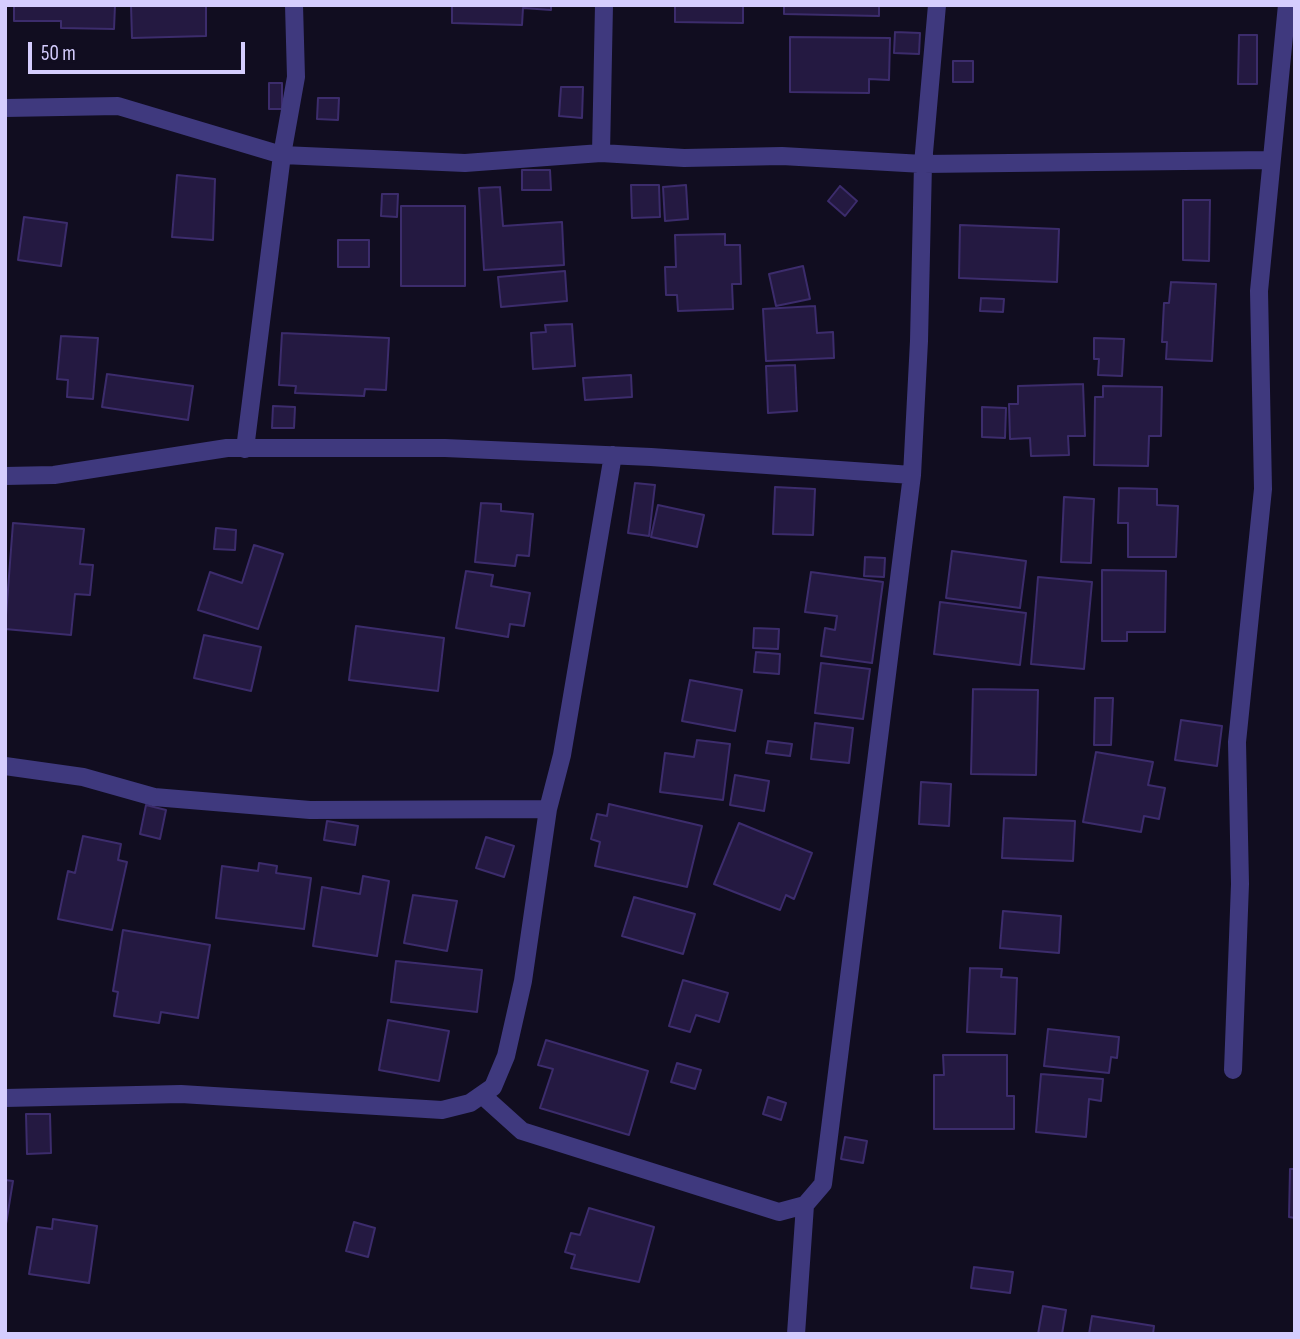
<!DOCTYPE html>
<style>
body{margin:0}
#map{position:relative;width:1300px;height:1339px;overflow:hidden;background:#110d20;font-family:"Sofia Sans Condensed",sans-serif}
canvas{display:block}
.frame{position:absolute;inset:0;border:7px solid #d5cdfe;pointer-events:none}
.scale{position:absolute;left:28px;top:42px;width:217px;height:32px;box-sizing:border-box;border:4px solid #d5cdfe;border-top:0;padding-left:9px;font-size:21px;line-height:24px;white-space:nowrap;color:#d5cdfe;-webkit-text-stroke:5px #110d20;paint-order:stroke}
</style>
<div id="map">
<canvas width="1300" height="1339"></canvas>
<div class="frame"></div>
<div class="scale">50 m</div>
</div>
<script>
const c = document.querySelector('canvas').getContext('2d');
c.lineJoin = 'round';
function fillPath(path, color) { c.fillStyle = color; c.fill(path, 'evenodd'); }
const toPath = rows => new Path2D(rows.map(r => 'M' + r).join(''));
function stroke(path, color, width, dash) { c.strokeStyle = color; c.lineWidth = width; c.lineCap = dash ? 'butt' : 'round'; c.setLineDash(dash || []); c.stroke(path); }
const building = toPath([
 [14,5,115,5,114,29,61,28,61,21,14,21,14,5],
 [131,5,206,5,206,36,132,38,131,5],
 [452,5,551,5,551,10,523,8,522,25,452,23,452,5],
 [675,5,743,5,743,23,675,22,675,5],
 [784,5,879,5,879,16,784,14,784,5],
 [895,32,920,33,919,54,894,53,895,32],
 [1239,35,1257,35,1257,84,1238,84,1239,35],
 [790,37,890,38,889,80,869,79,869,93,790,92,790,37],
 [953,61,973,61,973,82,953,82,953,61],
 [269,83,282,83,282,109,269,109,269,83],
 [561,87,583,87,582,118,559,116,561,87],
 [318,98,339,98,338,120,317,119,318,98],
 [522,170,550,170,551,190,522,190,522,170],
 [177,175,215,179,213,240,172,237,177,175],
 [631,185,659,185,660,217,632,218,631,185],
 [686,185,688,219,665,221,663,187,686,185],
 [840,186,857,201,845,216,828,201,840,186],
 [500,187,503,226,562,222,564,265,484,270,479,188,500,187],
 [382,194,398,194,397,217,381,216,382,194],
 [1183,200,1210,200,1209,261,1183,260,1183,200],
 [401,206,465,206,465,286,401,286,401,206],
 [24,217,67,223,61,266,18,260,24,217],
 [960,225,1059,229,1057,282,959,278,960,225],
 [725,234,725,245,740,245,741,284,732,284,733,309,678,311,677,295,666,295,665,267,676,267,675,235,725,234],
 [338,240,369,240,369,267,338,267,338,240],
 [803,266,810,299,776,306,769,274,803,266],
 [565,271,567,301,501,307,498,277,565,271],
 [1171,282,1216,284,1212,361,1166,359,1167,342,1162,342,1164,303,1169,303,1171,282],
 [981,298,1004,299,1003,312,980,311,981,298],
 [815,306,817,333,833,332,834,358,766,361,763,309,815,306],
 [572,324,575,366,533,369,531,333,546,332,545,325,572,324],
 [282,333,389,338,386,390,365,389,364,396,295,393,296,386,279,385,282,333],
 [61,336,98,338,93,399,67,397,68,380,57,379,61,336],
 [1094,338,1124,339,1122,376,1098,375,1099,359,1094,359,1094,338],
 [795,365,797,411,768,413,766,366,795,365],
 [107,374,193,386,188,420,102,407,107,374],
 [631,375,632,397,585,400,583,378,631,375],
 [1083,384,1085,436,1068,436,1069,455,1031,456,1030,438,1010,439,1009,404,1018,404,1018,386,1083,384],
 [1103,386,1162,387,1161,436,1149,436,1148,466,1094,465,1095,397,1103,397,1103,386],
 [273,406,295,407,294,428,272,428,273,406],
 [982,407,1006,408,1005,438,982,437,982,407],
 [635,483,655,485,649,536,628,533,635,483],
 [775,487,815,489,813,535,773,534,775,487],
 [1119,488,1157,489,1157,505,1178,506,1176,557,1128,557,1128,523,1118,523,1119,488],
 [1064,497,1094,499,1091,563,1061,562,1064,497],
 [481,503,501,504,501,511,533,514,529,556,517,555,515,566,475,562,481,503],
 [658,505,704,515,697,547,651,537,658,505],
 [13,523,84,529,80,564,93,565,90,595,75,594,71,635,5,629,13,523],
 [216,528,236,530,235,550,214,549,216,528],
 [254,545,283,554,258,629,198,610,210,572,242,583,254,545],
 [952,551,1026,561,1020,608,946,598,952,551],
 [865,557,885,558,884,577,864,576,865,557],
 [1102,570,1166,571,1165,632,1127,632,1127,641,1102,641,1102,570],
 [466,571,493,575,491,586,530,593,524,626,510,624,508,637,456,628,466,571],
 [811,572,883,582,872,663,821,656,825,628,835,630,837,616,805,612,811,572],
 [1038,577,1092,582,1084,669,1031,664,1038,577],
 [940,602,1026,613,1020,665,934,654,940,602],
 [356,626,444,638,438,691,349,680,356,626],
 [754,628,779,629,778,649,753,648,754,628],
 [204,635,261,647,251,691,194,678,204,635],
 [756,652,780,654,779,674,754,672,756,652],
 [821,663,870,669,863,719,815,713,821,663],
 [690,680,742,690,735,731,682,721,690,680],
 [973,689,1038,690,1036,775,971,774,973,689],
 [1095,698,1113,698,1111,745,1094,745,1095,698],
 [1181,720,1222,726,1217,766,1175,760,1181,720],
 [815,723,853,728,849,763,811,759,815,723],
 [697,740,730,744,723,800,660,792,665,753,694,757,697,740],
 [768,741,792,744,790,756,766,753,768,741],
 [1096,752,1153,762,1148,785,1165,788,1159,819,1144,816,1141,832,1083,822,1096,752],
 [735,775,769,781,764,811,730,805,735,775],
 [921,782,951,784,949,826,919,824,921,782],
 [609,804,702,826,687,887,595,866,600,842,591,839,597,814,607,816,609,804],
 [146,805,166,810,160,839,140,834,146,805],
 [1004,818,1075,821,1073,861,1002,858,1004,818],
 [327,821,358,826,355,845,324,840,327,821],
 [739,823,812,853,794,899,786,895,780,910,714,884,739,823],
 [83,836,121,844,118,860,127,862,112,930,58,919,68,871,75,873,83,836],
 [486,837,514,846,504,877,476,868,486,837],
 [259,863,277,866,276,873,311,878,304,929,216,918,222,866,258,871,259,863],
 [363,876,389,881,377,956,313,946,322,887,360,894,363,876],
 [413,895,457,901,447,951,404,943,413,895],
 [634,897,695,914,683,954,622,936,634,897],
 [1003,911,1061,916,1059,953,1000,948,1003,911],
 [123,930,210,945,198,1018,161,1012,159,1023,114,1016,118,992,113,991,123,930],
 [396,961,482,970,477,1012,391,1002,396,961],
 [970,968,1002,969,1001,977,1017,978,1015,1034,967,1032,970,968],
 [683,980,728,993,719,1022,696,1015,690,1032,669,1026,683,980],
 [388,1020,449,1031,439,1081,379,1070,388,1020],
 [1048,1029,1119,1037,1117,1058,1111,1057,1109,1073,1044,1066,1048,1029],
 [546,1040,648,1071,629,1135,540,1108,553,1069,538,1065,546,1040],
 [943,1055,1007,1055,1007,1096,1014,1096,1014,1129,934,1129,934,1075,944,1075,943,1055],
 [677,1063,701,1070,695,1089,671,1082,677,1063],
 [1041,1074,1103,1079,1101,1101,1089,1099,1086,1137,1036,1132,1041,1074],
 [768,1097,786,1103,781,1120,763,1114,768,1097],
 [26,1114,50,1114,51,1153,27,1154,26,1114],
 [845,1137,867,1141,863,1163,841,1159,845,1137],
 [1290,1169,1295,1169,1295,1218,1289,1217,1290,1169],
 [5,1180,13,1181,5,1230,5,1180],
 [589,1208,654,1227,639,1282,571,1268,575,1255,565,1252,571,1233,580,1235,589,1208],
 [53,1219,97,1226,89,1283,29,1274,37,1227,52,1229,53,1219],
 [354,1222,375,1228,368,1257,346,1251,354,1222],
 [974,1267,1013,1272,1010,1293,971,1288,974,1267],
 [1043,1306,1066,1310,1062,1334,1038,1334,1043,1306],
 [1092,1316,1154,1326,1153,1334,1089,1334,1092,1316]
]);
fillPath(building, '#241941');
stroke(building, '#3c2c6c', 2);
stroke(toPath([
 [5,108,118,106,282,155,465,163,601,153,684,158,782,156,923,164,1271,160],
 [601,153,604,5],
 [245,449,282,155,296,77,294,5],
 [5,476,54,475,227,448,445,448,651,457,912,475],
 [5,766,83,777,154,797,310,810,548,809],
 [1233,1070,1240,884,1237,742,1263,489,1259,291,1287,5],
 [482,1095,522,1131,779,1212,805,1205,823,1184,912,475,919,341,923,164,937,5],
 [5,1098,181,1094,442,1110,470,1103,493,1087,506,1056,523,981,548,809,562,755,613,455],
 [796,1334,805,1205]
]), '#3f397e', 18);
</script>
